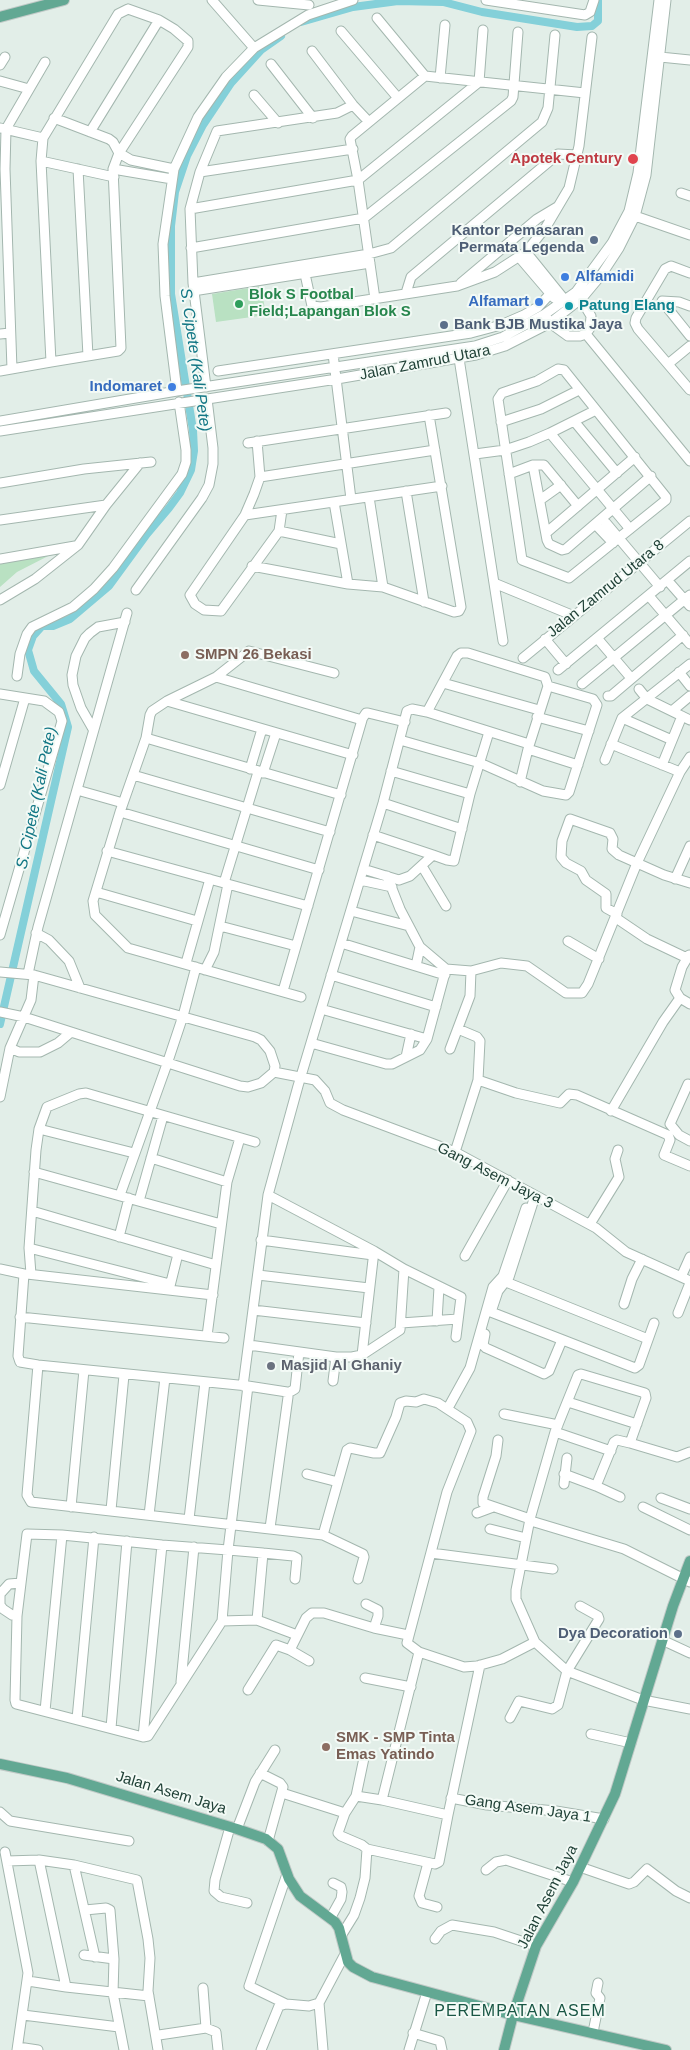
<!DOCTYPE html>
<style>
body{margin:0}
canvas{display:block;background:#e2eee8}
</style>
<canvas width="690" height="2050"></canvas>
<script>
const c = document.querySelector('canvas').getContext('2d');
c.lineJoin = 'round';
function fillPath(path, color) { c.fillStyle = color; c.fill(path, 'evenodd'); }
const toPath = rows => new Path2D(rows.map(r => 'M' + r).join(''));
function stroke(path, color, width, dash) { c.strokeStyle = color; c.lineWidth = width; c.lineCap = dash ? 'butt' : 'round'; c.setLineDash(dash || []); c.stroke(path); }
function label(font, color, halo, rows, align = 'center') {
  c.font = font + ' Helvetica,sans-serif'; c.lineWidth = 4; c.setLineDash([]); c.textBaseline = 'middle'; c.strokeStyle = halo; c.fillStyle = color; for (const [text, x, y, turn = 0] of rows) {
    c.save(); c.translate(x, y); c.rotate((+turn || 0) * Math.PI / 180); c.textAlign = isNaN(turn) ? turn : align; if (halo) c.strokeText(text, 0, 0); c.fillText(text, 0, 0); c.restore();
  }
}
fillPath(toPath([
 [261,286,266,315,216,322,212,294],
 [56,552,17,572,0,587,0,563]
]), '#b9e1c2');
stroke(toPath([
 [301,22,353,7,398,1,443,2,482,12,577,27,592,26,598,21,598,0],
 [0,1024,68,727,61,704,34,671,28,650,33,636,42,626,53,626,70,619,109,586,147,534,169,508,180,493,191,470,194,451,193,430,171,294,171,226,175,192,187,156,203,125,231,83,261,50,281,36]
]), '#84d0d9', 8);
const minor = toPath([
 [212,0,254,48],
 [258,0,309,5],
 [486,0,585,15,590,12,594,0],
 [128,9,159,20,174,29,188,41,188,47,119,153,113,169,121,348,118,351,51,362,41,161,43,138,118,14,128,9],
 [377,18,425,76,585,93],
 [341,31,398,98],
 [312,51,353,105,369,122],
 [660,57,690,60],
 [271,64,313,118],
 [0,65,5,57],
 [440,78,445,25],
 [0,81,29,89],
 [254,95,278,123],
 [54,118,109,139,113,142,119,153,131,160,174,169],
 [0,128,43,138],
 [90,132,159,20],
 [41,161,114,177],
 [78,169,88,356],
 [113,169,172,179],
 [200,172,353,149],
 [681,193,690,196],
 [190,209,358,180,479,82,483,30],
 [635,216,690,235],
 [191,248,364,218,511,101,513,97,518,32],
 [526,252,568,304],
 [519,257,554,298],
 [690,273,671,266,665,269,636,318,635,323,638,329,690,390],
 [305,274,312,306,321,307,457,286,495,272,526,252,546,227,569,188,579,146,592,37],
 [193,283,190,209,200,172,217,131,337,113,353,105],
 [461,283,537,219,557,207],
 [193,291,370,263],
 [406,293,411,277,558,154,577,155],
 [375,299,358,180,350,139,352,136,425,76],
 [690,306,679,302,662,301,690,336],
 [547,318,550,323,568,336,580,336,586,334,590,328,591,316,579,296],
 [0,334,10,333],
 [586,334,690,461],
 [458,352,503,641],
 [333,354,351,499],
 [668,364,690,346],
 [12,369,5,169,6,129,45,62],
 [558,369,564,370,666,497,666,500,569,578,522,560,498,399,502,393,537,381,558,369],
 [0,371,51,362],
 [218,371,471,333,501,325,524,315,538,307,550,294],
 [206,387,193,283,369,254,391,248,542,122,548,108,555,35],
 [177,391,165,296,163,244,174,169,198,117,226,77,254,48,308,15,353,0],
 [0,421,177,391,475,346,503,337,545,314,576,292,612,243,629,211,638,173,659,0],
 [574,421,617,473],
 [501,422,541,409,579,390],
 [0,431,337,379,476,355,505,346,550,323,582,298,602,274,619,248,635,216,646,175,666,0],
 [550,433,630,529],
 [257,441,260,477,254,494,245,515,190,595,195,604,204,610,221,611,279,531,282,510],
 [248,443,446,413],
 [475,454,505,450,529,442,550,433,596,410],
 [533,465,547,540,549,544,562,550,566,549,651,476],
 [509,474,533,465,544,465,578,506],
 [260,477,435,450],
 [0,483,84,469,151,462],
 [406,491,424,602],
 [369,497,383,587],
 [540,500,561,485],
 [334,502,348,584],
 [245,515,442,486],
 [0,520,106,505],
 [606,523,660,587],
 [595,524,613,543],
 [279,531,341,544],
 [546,533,635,457],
 [0,559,75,546],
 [252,566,348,584,383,587,454,612,459,611,461,607,429,415],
 [668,581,690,606],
 [494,583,574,616],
 [136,590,202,498,209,485,213,464,213,448,207,399],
 [649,596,690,644],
 [0,600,35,579,78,545,106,505,140,463],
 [597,638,631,678],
 [545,639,566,664],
 [523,658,690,521],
 [558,670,690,561],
 [679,672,690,686],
 [17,676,20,654,27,634,32,627,73,607,94,589,113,568,182,474,186,462,186,450,179,402],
 [216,677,362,720,283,991],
 [443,683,539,710],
 [582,684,690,595],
 [639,689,647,699,690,720],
 [0,694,44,701,59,712,62,721,0,935],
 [608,696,611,696,683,635],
 [167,701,353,755],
 [672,711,690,696],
 [427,712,457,656,461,653,468,653,545,677,548,686,528,749,520,782],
 [537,717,589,731],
 [622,718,672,740],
 [362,719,366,713,368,713,405,722],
 [93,729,81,708,73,685,72,675,76,656,85,638,90,633,98,627,125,622],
 [146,738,341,795],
 [400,740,480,763,543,791,566,795,569,792,597,705,593,699,548,686],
 [611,744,680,772],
 [528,749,578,765],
 [605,760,622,718,690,664],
 [662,765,682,716],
 [250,769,262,729],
 [391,771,470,794],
 [263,773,276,733],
 [133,775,330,832],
 [0,785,25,698],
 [77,790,123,803],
 [383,803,462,829],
 [120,812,319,870],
 [373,835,433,855],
 [107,851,308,906],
 [422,866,446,906],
 [363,869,399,880,410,876,433,855,447,860,454,861,470,794,489,732],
 [387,876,400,909,420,947,446,969,471,971,501,963,527,966,566,993,582,993,588,984,637,863,680,772,690,757],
 [675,879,690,846],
 [360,880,392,887],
 [224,883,258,772],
 [96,892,197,921],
 [351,911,409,926],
 [617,914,606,908,606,894,586,880,581,871,566,863,561,857,562,841,570,819,610,833,613,839,612,849,619,855,664,875,690,883],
 [616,918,647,939,687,958],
 [220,926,296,946],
 [36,933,49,940,69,961,80,988],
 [568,941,599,959],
 [341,943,445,975],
 [186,963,210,879],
 [416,966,420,947],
 [205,970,214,952,228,884],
 [0,972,34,975,255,1037,261,1040,270,1051,275,1066,274,1072,261,1083,248,1087,240,1086,24,1017,0,1012],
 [28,974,38,927,127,613],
 [331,975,436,1007],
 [301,997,128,948,95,915,93,901,120,812,146,738,150,715,152,711,167,701,216,677,249,651,334,673],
 [680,998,675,990,682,967,689,955],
 [321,1009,427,1039],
 [311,1043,386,1064,392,1064,420,1050,427,1039,446,969],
 [10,1048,19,1052,40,1052,58,1043,71,1032],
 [450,1049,470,996,471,971],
 [406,1057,411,1034],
 [274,1072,315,1080,325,1091,330,1103,343,1110,455,1152,596,1228,626,1252,690,1281],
 [478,1080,516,1093,560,1103,569,1094,577,1095,668,1135,670,1140,664,1155,690,1166],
 [690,1085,688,1084,670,1124,679,1135,690,1141],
 [0,1097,10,1048,31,1000,34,975],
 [611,1111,663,1022,680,998,690,1004],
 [39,1129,134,1153],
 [455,1152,478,1080,480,1041,477,1037,458,1029],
 [151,1158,227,1182],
 [34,1172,221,1224],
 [120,1195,167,1064,183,1016,196,967],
 [268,1195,374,1251,404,1269,461,1297,456,1337],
 [535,1196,509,1277,498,1291,491,1312,635,1368,639,1365,654,1323],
 [139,1201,163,1116],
 [32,1211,216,1265],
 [590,1224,619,1177,615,1159,618,1150],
 [119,1237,129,1198],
 [261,1240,373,1255],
 [29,1248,170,1284],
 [465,1256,508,1180],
 [0,1269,24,1274,18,1356,20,1362,38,1365,248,1386,287,1392,288,1397,270,1528],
 [27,1274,213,1295],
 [31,1274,29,1248,36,1150,39,1129,47,1107,79,1094,86,1093,255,1142],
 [258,1275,369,1288],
 [681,1277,690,1257],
 [506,1282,648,1339],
 [169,1290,178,1254],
 [624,1304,632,1279,642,1259],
 [253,1310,366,1323],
 [678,1313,690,1283],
 [20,1317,224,1338],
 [437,1321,439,1287],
 [401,1323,458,1319],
 [485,1334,483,1345,486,1348,544,1374,549,1371,562,1340],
 [207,1336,227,1182,240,1138],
 [249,1345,336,1357,352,1357,362,1355,400,1330,404,1269],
 [362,1355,374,1251],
 [38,1365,27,1495,31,1502,323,1535],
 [333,1381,336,1357],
 [243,1386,268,1195,298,1086,383,803,407,711,412,709,427,712,529,744],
 [248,1386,228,1550,222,1621,148,1736,143,1737,16,1704,15,1700,17,1616,27,1534,62,1535,162,1545,228,1550,263,1553,293,1556,297,1558,295,1579],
 [288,1393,295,1389,299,1352],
 [568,1402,637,1424],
 [448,1408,470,1368,493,1287,503,1276,526,1208],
 [504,1414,558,1425],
 [555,1432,611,1451],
 [498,1440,496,1456,483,1497,483,1503,530,1519],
 [630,1443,677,1457,690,1452],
 [307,1474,338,1482],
 [564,1474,596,1486,614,1442,617,1440,630,1443,646,1398,645,1393,581,1374,578,1375,555,1432,530,1519,516,1590,516,1599,535,1642,567,1671,643,1700,690,1709],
 [564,1484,567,1458],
 [596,1486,620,1497],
 [661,1498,690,1509],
 [71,1507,84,1370],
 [643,1507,690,1530],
 [111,1510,124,1375],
 [477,1513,493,1507],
 [149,1515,165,1378],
 [189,1519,205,1382],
 [531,1521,624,1549,690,1582],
 [490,1529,526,1538],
 [431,1553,553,1569],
 [358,1579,364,1557,363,1554,323,1535,347,1450,350,1448,374,1453,380,1453,396,1417,400,1403,406,1401,416,1402,424,1399,438,1403,467,1422,471,1431,447,1492,407,1643,419,1652,464,1667,477,1666,502,1659,535,1642],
 [366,1604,378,1610,378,1616,374,1628],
 [17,1616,12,1615,3,1609,0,1605,0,1594,9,1584,21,1583],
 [257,1620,297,1635],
 [222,1621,257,1620,263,1553],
 [662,1640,690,1653],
 [290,1650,309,1661],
 [365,1678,411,1687],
 [181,1682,194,1547],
 [248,1690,276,1645,290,1650,306,1618,312,1613,324,1613,374,1628,408,1635],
 [45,1711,62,1535],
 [510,1718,519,1701,552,1709,558,1705,567,1671,599,1619,598,1616,580,1606],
 [77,1719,94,1537],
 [111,1728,127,1541],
 [591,1734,631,1743],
 [143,1737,162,1545],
 [260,1773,280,1783,283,1787,268,1841],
 [282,1793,345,1813],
 [356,1796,382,1800,448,1815],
 [451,1798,487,1805,556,1811,604,1819],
 [382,1800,419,1652],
 [0,1812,10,1821,129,1841],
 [230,1827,215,1880,214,1891,221,1897,247,1903],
 [237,1829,255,1782,275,1750],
 [367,1849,435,1864,439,1862,448,1815,480,1665],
 [5,1852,28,1973,17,2050],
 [39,1860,66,1987],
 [7,1861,39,1860,74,1865,137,1880,148,1939,150,1958,148,1991,158,2050],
 [428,1863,419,1896,422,1903,437,1907],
 [74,1865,95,1957],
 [580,1867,629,1884,634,1882,647,1869,676,1891,690,1898],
 [486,1870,496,1862,506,1860,573,1882],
 [85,1910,106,1908,110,1910,114,1959,113,1993,124,2050],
 [331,1917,341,1899,342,1892,341,1887,333,1883],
 [341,1936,354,1915,360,1898,365,1878,367,1849,362,1845,341,1836,338,1833,345,1813,356,1796,364,1758],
 [435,1939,441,1931,452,1925,494,1932,536,1946],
 [84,1955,114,1959],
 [28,1981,66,1987,149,1996],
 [203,1988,206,2028,216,2032,218,2050],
 [286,2004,249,1986,287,1874],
 [23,2015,119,2027],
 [593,2032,600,1998,596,1993,598,1983],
 [413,2033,440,2041,442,2050],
 [159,2035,206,2028],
 [18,2047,38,2050],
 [261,2050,279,2006,286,2004,309,2006,319,2003],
 [323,2050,319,2003,345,1954],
 [409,2050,427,1992]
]);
const major = toPath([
 [0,17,64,0],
 [0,1764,67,1778,237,1829,266,1839,278,1849,289,1879,300,1896,335,1922,339,1928,348,1962,353,1967,372,1977,513,2015,666,2050],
 [504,2050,513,2015,536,1946,573,1882,615,1794,673,1606,690,1561]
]);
stroke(minor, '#a4b7af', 11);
stroke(major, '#c1cac7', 12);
stroke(minor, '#fff', 9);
stroke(major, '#62a893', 10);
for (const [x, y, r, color] of [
 [633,159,6,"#e0444e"],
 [594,240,5,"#5c6f8a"],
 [565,277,5,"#3f7fe0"],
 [539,302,5,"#3f7fe0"],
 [239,304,5,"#2e9e5b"],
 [569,306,5,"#0f9aa8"],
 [444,325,5,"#5c6f8a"],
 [172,387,5,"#3f7fe0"],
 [185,655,5,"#8d6e63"],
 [271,1366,5,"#6b7280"],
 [678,1634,5,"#5c6f8a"],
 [326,1747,5,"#8d6e63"]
]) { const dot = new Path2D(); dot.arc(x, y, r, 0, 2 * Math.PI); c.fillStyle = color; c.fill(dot); stroke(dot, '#f3faf6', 2); }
label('bold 15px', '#be3a42', '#f3faf6', [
 ["Apotek Century",622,159]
], 'right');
label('bold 15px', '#4e5e75', '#f3faf6', [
 ["Kantor Pemasaran",584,231],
 ["Permata Legenda",584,248],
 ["Bank BJB Mustika Jaya",454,325,"left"],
 ["Dya Decoration",668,1634]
], 'right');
label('bold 15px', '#366cbe', '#f3faf6', [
 ["Alfamidi",575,277,"left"],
 ["Alfamart",529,302],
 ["Indomaret",162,387]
], 'right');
label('bold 15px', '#27864d', '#f3faf6', [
 ["Blok S Footbal",249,295],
 ["Field;Lapangan Blok S",249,312]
], 'left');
label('bold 15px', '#0d838f', '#f3faf6', [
 ["Patung Elang",579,306]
], 'left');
label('15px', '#204137', '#f3faf6', [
 ["Jalan Zamrud Utara",425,363,-11],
 ["Jalan Zamrud Utara 8",606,589,-39],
 ["Gang Asem Jaya 3",495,1176,27],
 ["Jalan Asem Jaya",171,1793,17],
 ["Gang Asem Jaya 1",528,1809,8],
 ["Jalan Asem Jaya",548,1897,-63]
]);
label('bold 15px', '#785e54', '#f3faf6', [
 ["SMPN 26 Bekasi",195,655],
 ["SMK - SMP Tinta",336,1738],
 ["Emas Yatindo",336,1755]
], 'left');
label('bold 15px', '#5b616d', '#f3faf6', [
 ["Masjid Al Ghaniy",281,1366]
], 'left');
label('italic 16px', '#137785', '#f3faf6', [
 ["S. Cipete (Kali Pete)",195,360,82],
 ["S. Cipete (Kali Pete)",37,798,-78]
]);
c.letterSpacing = '1px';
label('16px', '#195644', '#f3faf6', [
 ["PEREMPATAN ASEM",520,2012]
]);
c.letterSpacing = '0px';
</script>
